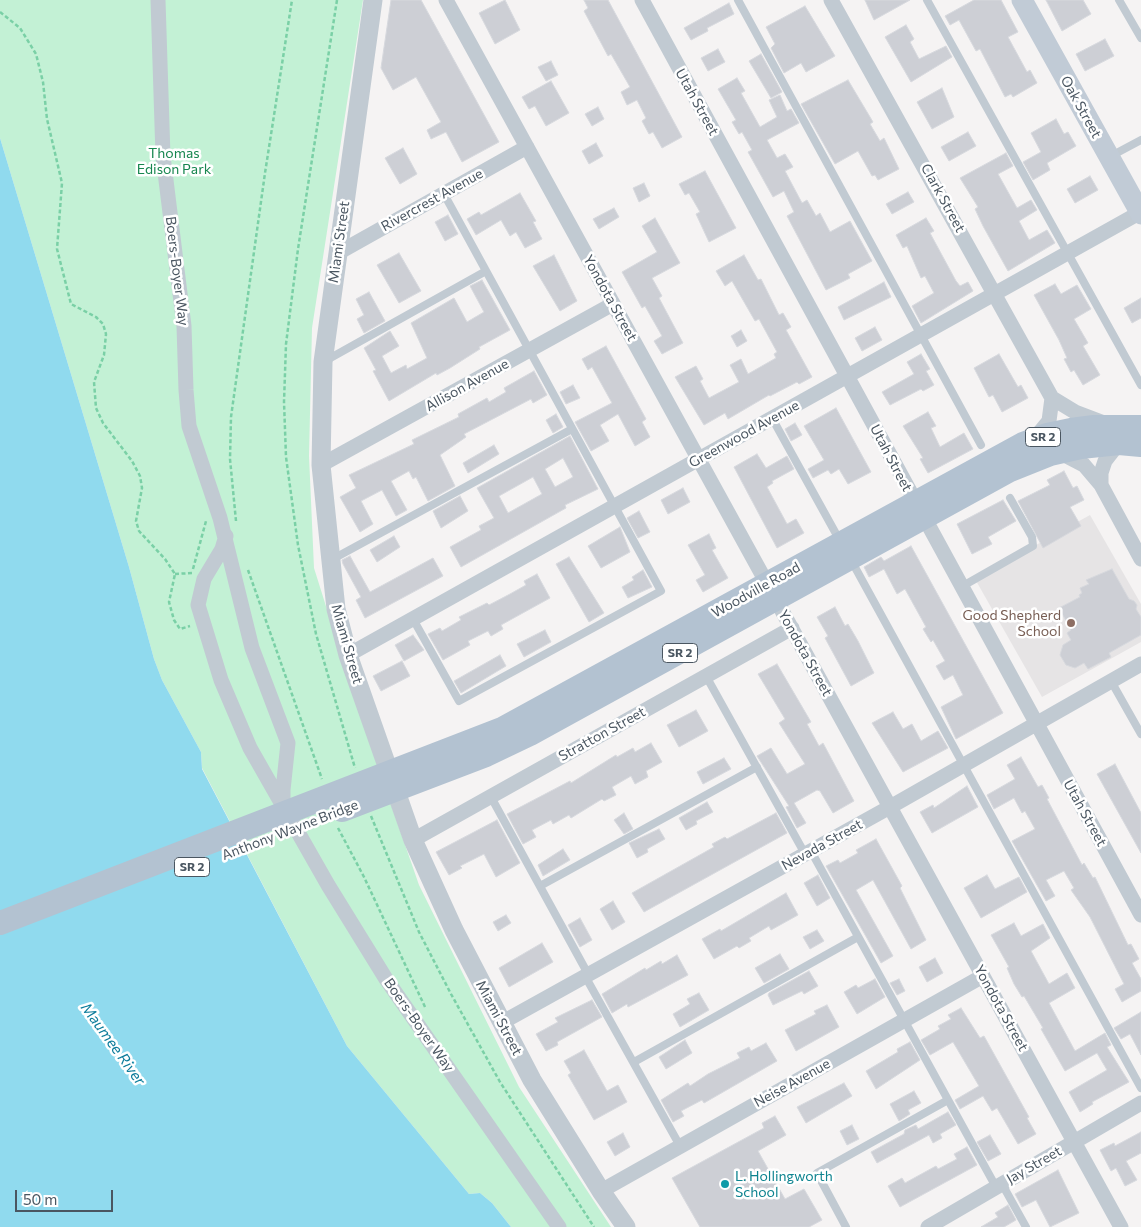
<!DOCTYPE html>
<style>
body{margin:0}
#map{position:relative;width:1141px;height:1227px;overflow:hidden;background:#f5f3f3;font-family:Commissioner,sans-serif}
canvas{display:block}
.scale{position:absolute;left:15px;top:1190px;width:98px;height:22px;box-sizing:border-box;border:2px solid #4a5661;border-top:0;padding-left:6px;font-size:15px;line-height:18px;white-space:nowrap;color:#4a5661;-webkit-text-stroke:4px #fff;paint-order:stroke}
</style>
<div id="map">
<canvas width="1141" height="1227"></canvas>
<div class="scale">50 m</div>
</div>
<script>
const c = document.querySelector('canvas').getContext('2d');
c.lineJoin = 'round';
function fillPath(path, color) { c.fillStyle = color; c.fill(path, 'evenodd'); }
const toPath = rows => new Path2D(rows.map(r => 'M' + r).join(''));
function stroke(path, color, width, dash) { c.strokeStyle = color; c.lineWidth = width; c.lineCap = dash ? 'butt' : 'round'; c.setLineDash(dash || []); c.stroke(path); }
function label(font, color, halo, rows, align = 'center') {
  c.font = font + ' Commissioner,sans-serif'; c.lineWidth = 5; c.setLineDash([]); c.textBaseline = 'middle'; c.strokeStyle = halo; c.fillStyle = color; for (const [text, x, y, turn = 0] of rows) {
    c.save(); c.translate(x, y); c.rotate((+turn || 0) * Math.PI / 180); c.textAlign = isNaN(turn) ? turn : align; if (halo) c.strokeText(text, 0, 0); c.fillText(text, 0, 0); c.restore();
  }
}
fillPath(toPath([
 [1090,515,1141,604,1141,642,1042,697,975,579]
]), '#e6e4e5');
fillPath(toPath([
 [0,0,363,0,312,328,309,456,314,568,361,718,419,885,519,1087,611,1227,511,1227,492,1203,480,1193,469,1194,347,1046,202,768,201,752,162,680,154,659,129,567,0,138]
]), '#c3f1d5');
fillPath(toPath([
 [0,138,129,567,154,659,162,680,201,752,202,769,347,1046,469,1194,480,1193,492,1203,511,1227,0,1227]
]), '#90daee');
const building = toPath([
 [391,0,421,0,499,142,462,162,446,132,431,139,427,130,441,122,416,77,393,90,381,68,391,0],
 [505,0,520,30,495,44,479,13,505,0],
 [584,0,608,0,682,137,662,148,653,132,649,134,642,121,646,118,637,100,627,105,621,92,630,87,611,54,608,56,584,11,588,8,584,0],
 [865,0,910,0,874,20,865,0],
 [974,0,1001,0,1018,32,1008,37,1027,72,1030,70,1037,83,1013,97,1011,94,1005,97,980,49,976,51,959,20,950,25,945,16,974,0],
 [1046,0,1083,0,1091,14,1062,31,1046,0],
 [729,3,734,14,707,28,708,31,691,40,684,28,729,3],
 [805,6,835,56,806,72,801,63,784,73,771,48,775,44,766,27,805,6],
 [906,25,914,39,910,42,919,59,946,46,952,57,911,82,885,37,906,25],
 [1105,39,1114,56,1085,71,1076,54,1105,39],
 [718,49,725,62,708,71,701,58,718,49],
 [761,54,782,92,771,98,749,61,761,54],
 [551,61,558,75,546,81,538,67,551,61],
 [737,78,745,91,741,93,760,127,777,117,769,100,780,95,787,111,791,109,799,123,767,140,777,158,785,154,793,167,785,171,802,203,807,200,816,216,820,213,830,232,850,221,872,261,848,274,850,278,826,290,787,216,794,212,784,191,773,197,748,152,752,150,742,132,739,134,732,122,736,120,718,89,737,78],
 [848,80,873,122,870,124,880,141,884,138,899,169,878,180,875,175,872,176,858,151,835,164,801,104,848,80],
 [551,81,569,113,546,126,535,106,529,109,522,97,551,81],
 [942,88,954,117,932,129,917,102,942,88],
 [598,107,604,119,592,126,585,114,598,107],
 [1056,119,1064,134,1068,132,1076,146,1047,163,1050,170,1033,180,1023,162,1041,152,1031,133,1056,119],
 [968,132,976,146,949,161,941,147,968,132],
 [596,143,603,156,589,164,582,151,596,143],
 [403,148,417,174,400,184,385,158,403,148],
 [1006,153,1013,166,998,174,1017,208,1031,200,1037,210,1019,221,1029,240,1047,230,1055,243,1008,271,983,226,975,209,978,207,960,178,1006,153],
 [705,171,736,228,709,242,696,214,700,212,689,193,685,195,679,184,705,171],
 [1090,176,1098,190,1075,203,1067,189,1090,176],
 [644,183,650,196,639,202,633,188,644,183],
 [908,192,914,202,892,214,886,204,908,192],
 [520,193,536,221,533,222,542,239,525,248,516,232,510,236,501,220,476,235,467,219,479,212,481,215,520,193],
 [614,208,619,217,599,229,593,219,614,208],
 [448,215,458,234,445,241,435,222,448,215],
 [655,218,680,263,652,278,662,296,659,298,683,343,662,354,654,341,662,336,645,306,642,308,622,272,657,252,642,226,655,218],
 [926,218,934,231,930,233,956,281,960,286,968,282,973,291,921,323,912,306,934,293,925,276,921,278,907,246,903,248,896,235,926,218],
 [399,253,421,291,399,303,377,265,399,253],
 [554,255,577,301,560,311,533,266,554,255],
 [744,255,758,280,761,279,779,315,783,313,791,327,786,330,812,377,799,384,797,382,770,396,769,395,728,419,725,413,704,425,675,377,696,366,703,379,700,381,709,398,739,382,730,365,741,359,748,374,776,358,774,354,777,352,759,319,755,321,732,281,725,286,716,271,744,255],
 [482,280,510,330,479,347,480,349,450,368,437,375,436,373,389,401,373,371,376,370,364,348,390,331,399,346,382,356,391,373,406,365,407,369,427,358,411,323,454,298,467,322,484,312,470,286,482,280],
 [884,282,891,297,844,320,838,307,884,282],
 [1055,284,1061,294,1077,285,1091,309,1074,319,1088,343,1083,346,1100,375,1083,385,1074,370,1071,372,1064,359,1067,358,1059,340,1034,295,1055,284],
 [369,292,385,321,364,333,357,319,364,315,356,299,369,292],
 [1141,298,1141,318,1132,323,1124,308,1141,298],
 [875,327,882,340,862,351,855,338,875,327],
 [741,330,747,341,737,347,731,336,741,330],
 [606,346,646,419,642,422,650,437,635,446,618,414,600,425,609,441,591,451,575,422,612,403,592,367,588,370,582,359,606,346],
 [921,354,930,369,926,371,934,385,923,391,921,389,890,405,882,392,914,374,907,362,921,354],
 [999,354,1018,387,1021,385,1028,398,1002,412,993,395,989,397,974,368,999,354],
 [534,371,547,395,533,403,531,399,464,434,466,437,440,455,455,486,428,501,416,477,413,479,409,471,391,481,407,510,396,516,382,490,361,501,373,524,360,532,340,497,356,488,349,475,414,444,412,440,459,417,458,414,487,398,489,402,506,392,504,388,534,371],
 [573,385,580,398,566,404,560,392,573,385],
 [836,408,871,472,848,484,839,469,831,474,828,470,813,478,808,469,824,460,804,426,836,408],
 [928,412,936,426,931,428,940,447,964,433,973,449,928,473,920,459,923,458,903,426,928,412],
 [556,414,563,427,553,433,546,420,556,414],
 [795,423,802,435,791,441,785,429,795,423],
 [570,436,598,489,565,505,566,508,461,567,450,547,481,530,479,526,494,518,477,488,570,436],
 [563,458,573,477,555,487,545,469,563,458],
 [533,477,542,494,508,513,499,496,533,477],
 [494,445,499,454,468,473,463,463,494,445],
 [757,454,766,468,787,456,794,469,772,481,773,483,767,487,787,524,796,519,804,533,777,548,734,467,757,454],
 [1064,471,1073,488,1077,486,1084,500,1070,507,1081,526,1043,548,1018,501,1050,485,1047,480,1064,471],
 [683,488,690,502,668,514,661,500,683,488],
 [460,496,468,511,441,528,433,511,460,496],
 [1003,500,1016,521,988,537,992,544,972,554,957,524,1003,500],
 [639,511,650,532,638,538,627,518,639,511],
 [620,527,630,552,601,568,588,546,620,527],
 [709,534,716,548,712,550,728,578,703,592,696,580,705,575,688,545,709,534],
 [394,536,400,547,377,562,370,550,394,536],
 [911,546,1003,713,956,739,941,707,963,695,953,675,944,680,936,666,945,661,933,640,931,642,923,629,926,627,905,589,897,594,884,569,869,577,864,567,881,557,884,561,911,546],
 [350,556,370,592,433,558,443,576,365,618,356,600,361,597,343,564,342,560,350,556],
 [569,557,604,613,589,622,556,564,569,557],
 [1112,569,1129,599,1134,601,1137,605,1136,609,1141,617,1141,635,1109,653,1111,657,1088,669,1084,663,1075,668,1066,665,1060,655,1063,645,1071,640,1067,633,1071,630,1059,608,1080,597,1079,595,1082,593,1080,588,1089,584,1086,580,1112,569],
 [643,570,652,587,628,598,622,587,634,580,632,577,643,570],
 [537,574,550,598,501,625,503,629,491,636,488,631,468,641,470,645,443,660,428,634,440,628,442,631,461,620,459,617,487,603,489,605,510,594,526,585,524,581,537,574],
 [835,607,845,626,848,624,858,641,874,673,851,686,825,638,828,636,817,617,835,607],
 [545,630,551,642,524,657,517,644,545,630],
 [413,635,424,650,404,661,395,645,413,635],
 [500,655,506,666,461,693,454,681,500,655],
 [402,661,410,676,381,691,373,676,402,661],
 [777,664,811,722,807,724,819,746,823,743,854,801,833,813,820,791,817,790,794,803,806,823,797,828,786,807,789,806,757,756,771,748,787,774,805,764,779,723,785,719,758,674,777,664],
 [696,710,708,731,679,747,667,725,696,710],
 [893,712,903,729,912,724,921,741,938,731,948,748,903,772,872,723,893,712],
 [651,743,662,762,646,771,648,777,635,784,631,776,612,787,616,795,604,801,602,799,571,818,569,815,553,824,551,820,532,830,536,837,523,844,507,814,570,781,571,783,616,755,617,757,633,748,635,752,651,743],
 [1021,757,1038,787,1042,785,1049,798,1047,799,1082,865,1084,863,1093,878,1095,877,1128,945,1131,944,1139,959,1132,963,1141,979,1141,991,1122,1002,1115,989,1124,984,1090,917,1071,890,1074,888,1064,871,1046,880,1055,896,1046,901,1012,841,1035,829,1025,811,1022,813,1014,798,994,809,987,795,1015,779,1007,765,1021,757],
 [724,758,731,769,703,784,697,772,724,758],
 [1115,764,1141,813,1141,853,1097,774,1115,764],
 [967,786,978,807,932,833,920,812,933,805,934,808,967,786],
 [707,802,713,812,696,821,697,824,686,830,679,818,707,802],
 [624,813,633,829,624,834,614,820,624,813],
 [776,813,787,833,644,912,632,893,714,847,712,844,725,837,727,839,776,813],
 [497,820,520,863,496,877,484,854,460,866,462,868,449,875,436,852,497,820],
 [659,829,665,839,647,849,648,852,637,858,629,843,659,829],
 [876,839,902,886,900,888,926,940,911,949,873,880,856,890,893,956,881,963,826,866,838,860,840,863,858,853,856,850,876,839],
 [563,849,570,860,543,876,538,865,563,849],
 [818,875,830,898,817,906,804,883,818,875],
 [987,875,995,889,1019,877,1027,892,981,918,964,888,987,875],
 [786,893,798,915,771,930,769,926,749,938,751,941,739,948,737,946,714,959,702,939,720,929,721,931,786,893],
 [613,901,625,922,612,930,600,909,613,901],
 [506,915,511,923,498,931,493,922,506,915],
 [580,918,592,940,580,947,568,925,580,918],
 [1014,923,1021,936,1043,924,1050,938,1031,951,1049,984,1067,973,1075,988,1049,1003,1075,1051,1105,1033,1111,1045,1107,1047,1129,1082,1092,1102,1093,1104,1080,1112,1069,1092,1107,1070,1097,1053,1065,1071,1041,1029,1043,1028,1024,996,1022,997,1014,984,1007,968,1009,967,991,935,1014,923],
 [817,930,824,941,810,949,803,937,817,930],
 [542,943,553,962,509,987,499,968,542,943],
 [780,954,789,969,764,983,755,968,780,954],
 [677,955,688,975,628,1007,627,1004,612,1013,602,994,645,968,646,970,661,961,662,964,677,955],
 [935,958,943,973,927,982,919,967,935,958],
 [809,971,818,986,804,994,802,991,773,1005,768,995,769,993,809,971],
 [875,979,885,997,857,1014,844,992,856,985,858,988,875,979],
 [899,979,905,991,897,995,890,983,899,979],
 [699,993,709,1010,680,1027,673,1014,690,1004,687,999,699,993],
 [592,1000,602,1017,557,1042,558,1045,546,1051,536,1034,558,1022,555,1018,592,1000],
 [827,1005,839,1027,796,1051,785,1030,816,1014,814,1011,827,1005],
 [961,1008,980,1038,984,1036,1029,1117,1027,1118,1036,1134,1018,1144,997,1108,992,1111,983,1096,960,1109,955,1100,979,1086,953,1042,930,1055,921,1040,940,1029,938,1026,951,1019,948,1015,961,1008],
 [1141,1012,1141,1055,1130,1034,1121,1039,1114,1028,1141,1012],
 [685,1040,692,1053,666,1069,659,1057,685,1040],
 [910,1042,920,1060,876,1089,866,1071,898,1052,897,1049,910,1042],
 [766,1043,777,1061,704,1103,702,1100,681,1111,684,1116,673,1122,661,1100,688,1083,690,1086,708,1074,740,1058,737,1053,749,1047,751,1051,766,1043],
 [584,1050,607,1091,618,1085,627,1102,594,1120,568,1075,571,1073,564,1061,584,1050],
 [844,1083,852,1096,806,1123,797,1107,844,1083],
 [914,1091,921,1103,908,1110,910,1114,899,1121,890,1104,914,1091],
 [948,1112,956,1125,940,1134,942,1138,933,1143,929,1135,877,1163,871,1152,904,1134,905,1130,916,1125,918,1129,948,1112],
 [775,1116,786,1135,758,1151,785,1199,804,1189,822,1220,809,1227,700,1227,672,1178,764,1128,762,1123,775,1116],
 [852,1125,859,1139,847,1145,840,1131,852,1125],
 [1141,1132,1141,1153,1126,1161,1137,1180,1125,1186,1116,1168,1111,1171,1100,1150,1114,1143,1115,1146,1141,1132],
 [623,1133,630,1147,615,1156,607,1142,623,1133],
 [990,1135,1001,1154,988,1161,977,1142,990,1135],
 [967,1147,977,1165,900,1207,888,1186,902,1178,905,1183,936,1166,938,1169,957,1159,954,1154,967,1147],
 [1058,1170,1079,1213,1050,1227,1036,1200,1022,1207,1015,1194,1058,1170],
 [1008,1205,1016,1220,1004,1227,981,1227,998,1217,995,1213,1008,1205]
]);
fillPath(building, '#cdcfd5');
stroke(building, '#d7d9de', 1);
stroke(toPath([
 [337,0,298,249,286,344,284,402,286,457,298,545,316,634,355,768],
 [0,12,20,28,36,54,43,82,47,119,62,183,57,249,71,304,96,317,103,324,106,334,104,355,94,382,96,408,103,423,132,461,140,476,142,488,136,521,139,531,165,559,175,574,169,602,174,620,180,629,190,626],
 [236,521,230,459,231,417,265,173,292,0],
 [193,569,206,521],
 [248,570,322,779],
 [175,574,192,573],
 [371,816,419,932,451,994,500,1082,594,1227],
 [338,828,364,877,426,1009]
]), '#7ad0a6', 2.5, [4, 2.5]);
stroke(toPath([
 [738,0,981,445],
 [927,0,1141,385],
 [1119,0,1141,38],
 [1111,156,1141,140],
 [325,361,486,271],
 [772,418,840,541],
 [331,560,572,429],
 [851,560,1141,1088],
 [961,587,1033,546,1032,537,1010,498],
 [413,619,459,701,661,591,444,194],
 [706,676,805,854],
 [1111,681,1141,734],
 [491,797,588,974],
 [811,851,996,1187],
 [540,886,757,767],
 [585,976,680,1146],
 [634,1062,858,937],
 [1002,1184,1026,1227],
 [846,1227,817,1173,948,1100]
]), '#c1cad2', 8);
stroke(toPath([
 [158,0,163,156,184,326,186,390,189,426,220,518,252,648,288,743,283,790,283,804,288,817],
 [446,0,1121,1227],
 [642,0,1141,915],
 [831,0,1052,398,1075,412,1104,423],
 [338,253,527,147],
 [1035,438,1049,421,1052,398],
 [1059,452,1084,465,1101,485,1141,559],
 [321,465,613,304],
 [1101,485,1101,473,1105,461,1119,443],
 [226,536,222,549,204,579,198,605,221,680,250,748,328,885,386,979,559,1227],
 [348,655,1141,212],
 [413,840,792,628],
 [501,1023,890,807,1141,664],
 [601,1191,983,976],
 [928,1227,1141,1103]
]), '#c1cad2', 15);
stroke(toPath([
 [373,0,323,362,321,465,336,609,348,655,413,840,454,930,532,1080,601,1191,626,1227]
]), '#c1cad2', 19);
stroke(toPath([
 [1022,0,1141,214]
]), '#c1cbd6', 21);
stroke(toPath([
 [342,810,486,755,530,734,1010,470,1050,454,1081,447,1119,443,1141,445],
 [0,923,502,729,1023,444,1047,435,1071,430,1094,427,1141,427]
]), '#b3c2d1', 24);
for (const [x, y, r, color] of [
 [1071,623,5,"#8d6e63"],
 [725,1184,5,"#0f9aa8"]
]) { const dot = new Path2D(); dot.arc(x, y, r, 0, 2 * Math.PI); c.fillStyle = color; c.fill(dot); stroke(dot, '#fff', 2); }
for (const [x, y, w] of [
 [1043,437,35],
 [680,653,35],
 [192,867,35]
]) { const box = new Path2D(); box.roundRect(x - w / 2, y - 9.5, w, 19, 4); c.fillStyle = '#fff'; c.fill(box); stroke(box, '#4a5661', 1); }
label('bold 12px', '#4a5661', null, [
 ["SR 2",1043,437],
 ["SR 2",680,653],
 ["SR 2",192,867]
]);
label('14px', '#4a5661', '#fff', [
 ["Utah Street",697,102,61],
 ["Oak Street",1081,107,61],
 ["Clark Street",943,198,61],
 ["Rivercrest Avenue",432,200,-29],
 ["Miami Street",339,242,-82],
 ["Boers-Boyer Way",177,271,83],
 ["Yondota Street",610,298,61],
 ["Allison Avenue",467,385,-29],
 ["Greenwood Avenue",744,434,-29],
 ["Utah Street",891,458,62],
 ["Woodville Road",756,590,-29],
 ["Miami Street",347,644,74],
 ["Yondota Street",805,653,61],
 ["Stratton Street",602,734,-29],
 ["Utah Street",1085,813,61],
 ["Anthony Wayne Bridge",290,830,-21],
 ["Nevada Street",822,845,-29],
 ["Yondota Street",1001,1008,61],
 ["Miami Street",499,1018,62],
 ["Boers-Boyer Way",419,1025,55],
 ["Neise Avenue",792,1083,-29],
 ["Jay Street",1034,1165,-30]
]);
label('14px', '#17864f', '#fff', [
 ["Thomas",174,153],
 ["Edison Park",174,169]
]);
label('14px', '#785e54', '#fff', [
 ["Good Shepherd",1061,615],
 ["School",1061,631]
], 'right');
label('14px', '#0d838f', '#fff', [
 ["L. Hollingworth",735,1176],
 ["School",735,1192]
], 'left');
label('italic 15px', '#0c7c9b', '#fff', [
 ["Maumee River",113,1044,54]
]);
</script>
